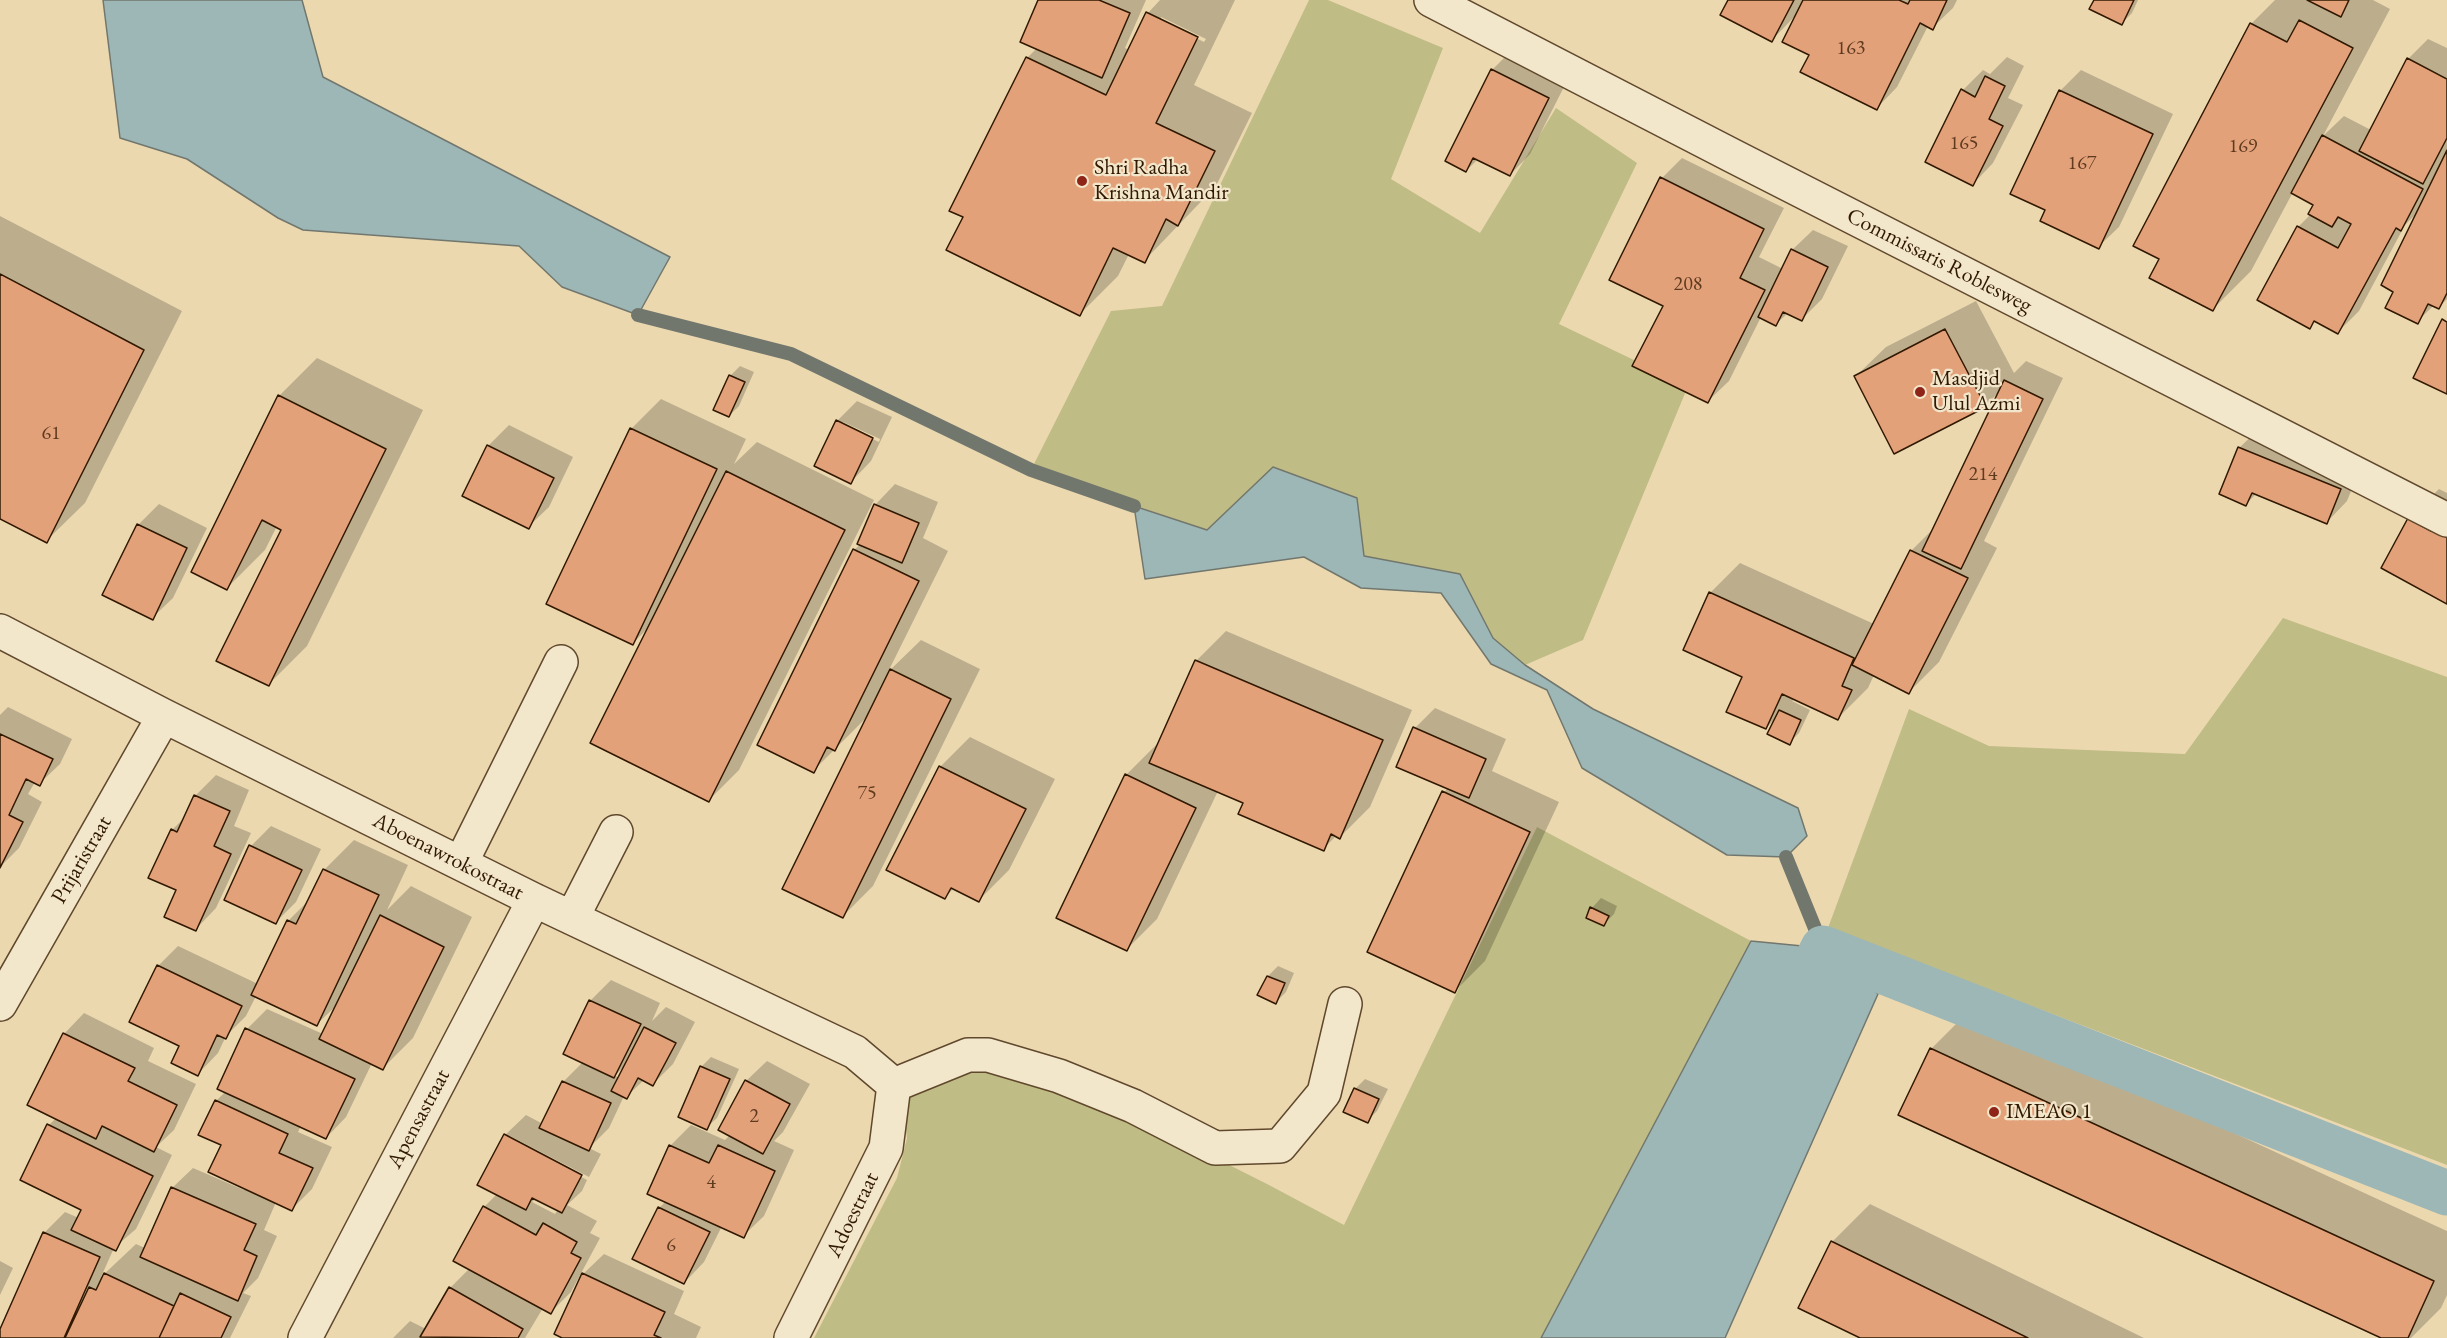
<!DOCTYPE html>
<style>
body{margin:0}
canvas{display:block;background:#ebd8af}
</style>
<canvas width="2447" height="1338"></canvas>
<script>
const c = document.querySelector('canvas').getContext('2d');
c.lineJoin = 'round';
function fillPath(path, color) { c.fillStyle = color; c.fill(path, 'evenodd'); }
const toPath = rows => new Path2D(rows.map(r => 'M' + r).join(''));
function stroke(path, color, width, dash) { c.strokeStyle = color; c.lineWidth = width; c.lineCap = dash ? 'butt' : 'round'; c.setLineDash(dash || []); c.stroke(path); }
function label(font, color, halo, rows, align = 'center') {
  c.font = font + ' "EB Garamond",serif'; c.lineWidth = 4.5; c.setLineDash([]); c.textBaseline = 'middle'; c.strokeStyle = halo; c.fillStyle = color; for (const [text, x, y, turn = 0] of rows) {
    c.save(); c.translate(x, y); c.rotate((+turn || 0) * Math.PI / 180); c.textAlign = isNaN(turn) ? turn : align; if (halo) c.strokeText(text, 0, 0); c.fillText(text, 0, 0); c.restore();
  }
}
fillPath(toPath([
 [1309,0,1328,0,1443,48,1391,179,1480,233,1556,108,1637,163,1559,324,1688,386,1583,640,1525,665,1493,638,1460,574,1207,530,1031,470,1111,311,1162,306],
 [2283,618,2447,677,2447,1165,1828,928,1909,709,1989,746,2185,754],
 [1537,827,1751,941,1541,1338,814,1338,897,1178,907,1138,901,1095,951,1078,984,1070,1039,1079,1134,1117,1269,1185,1344,1225]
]), '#c0bc85');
const water = toPath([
 [103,0,302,0,323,77,670,257,638,315,562,287,519,246,303,230,278,218,187,159,120,138,103,0],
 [1273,467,1357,498,1364,556,1460,574,1493,638,1525,665,1593,709,1798,808,1807,836,1786,857,1727,855,1582,768,1547,690,1491,664,1441,593,1361,588,1304,557,1145,579,1134,506,1207,530,1273,467],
 [1751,941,1823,948,1878,994,1725,1338,1541,1338,1751,941]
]);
fillPath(water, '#9db7b6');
stroke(water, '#72776e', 1.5);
fillPath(toPath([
 [1040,0,1146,0,1125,48,1129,50,1148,13,1160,0,1235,0,1194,85,1252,113,1216,186,1144,261,1129,254,1118,276,1080,314,965,217,951,210,1027,58,1037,48],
 [1161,17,1206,39,1204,42,1161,21],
 [1729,0,1957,0,1953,8,1932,28,1928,26,1897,87,1877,108,1811,55,1796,15,1771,41],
 [2095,0,2138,0,2132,13,2122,23],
 [2275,0,2373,0,2390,9,2323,136,2344,116,2371,130,2408,59,2428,39,2447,48,2447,299,2439,307,2434,305,2417,322,2395,291,2417,213,2405,225,2359,311,2338,332,2316,320,2309,327,2298,227,2311,214,2315,204,2293,192,2251,271,2213,309,2161,259,2251,24],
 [1513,49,1569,77,1530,154,1510,175,1478,159,1466,171,1447,161,1493,69],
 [2007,57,2024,66,2008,98,2023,105,1993,163,1973,184,1963,90,1983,70,1990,74],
 [2081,70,2173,114,2119,227,2098,247,2047,210,2060,91],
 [1682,158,1784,208,1759,257,1783,269,1792,250,1813,230,1848,246,1822,299,1802,319,1788,313,1776,324,1761,317,1729,381,1708,401,1665,305,1662,178],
 [0,216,182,311,85,503,46,541,0,517],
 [1976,301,2014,373,2026,361,2063,378,1984,541,1997,548,1939,662,1909,692,1874,675,1868,688,1838,718,1795,699,1792,701,1810,710,1799,733,1789,743,1777,717,1766,728,1710,593,1740,563,1874,624,1911,551,1936,526,2001,390,1985,406,1856,376,1886,347],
 [317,358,423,410,307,646,269,684,283,529,277,526,265,550,227,588,279,396],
 [740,366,754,372,739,406,729,416,730,376],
 [661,399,746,439,734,464,757,442,874,500,739,770,709,800,648,628,633,643,631,429],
 [857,401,892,417,871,461,851,482,837,421],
 [843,422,880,439,879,442,843,425],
 [509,425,573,457,549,507,528,527,488,446],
 [2260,428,2360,469,2347,501,2327,522,2257,493,2246,504,2239,448],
 [895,484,938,502,923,538,948,551,888,672,921,640,980,669,873,886,843,916,867,717,813,771,854,550,861,544,875,505],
 [2439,489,2447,493,2447,602,2409,519],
 [159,504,207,528,173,598,152,618,138,525],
 [1226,631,1412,710,1370,807,1340,837,1337,835,1323,849,1245,802,1218,791,1157,919,1127,949,1126,775,1156,745,1159,746,1196,661],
 [8,707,72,739,60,764,39,784,35,782,28,794,42,802,19,848,0,867,0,715],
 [1435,708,1506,739,1492,771,1559,802,1485,961,1455,991,1444,792,1448,788,1415,728],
 [970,737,1055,779,1009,870,979,900,954,888,945,897,940,767],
 [216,775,249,790,234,826,251,833,216,908,196,929,178,890,172,830,187,815,195,796],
 [271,826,321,849,296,902,276,922,251,846],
 [354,840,408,865,387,910,411,886,472,917,413,1038,383,1068,372,1063,346,1117,326,1138,301,1126,298,1132,332,1147,312,1189,292,1209,276,1202,264,1230,277,1236,258,1278,243,1293,251,1296,230,1338,0,1338,0,1332,44,1233,65,1212,79,1218,83,1209,49,1125,56,1118,64,1034,84,1013,154,1048,148,1061,196,1084,174,1130,156,1147,172,1155,136,1229,114,1248,101,1277,136,1244,145,1248,172,1188,193,1168,244,1190,246,1188,223,1144,216,1101,226,1091,247,1029,267,1009,323,1034,337,1005,317,1024,256,996,246,1016,226,1036,218,1053,198,1074,181,1045,158,966,178,946,258,984,288,921,310,899,324,870],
 [1601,898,1617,906,1614,914,1604,924,1592,908],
 [1278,966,1294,973,1286,992,1276,1002,1268,976],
 [611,980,660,1003,652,1021,666,1007,695,1022,673,1064,653,1084,644,1080,626,1097,624,1096,609,1128,589,1148,601,1154,589,1177,510,1136,510,1139,587,1180,582,1191,567,1205,597,1221,590,1233,600,1238,571,1292,551,1312,543,1308,525,1338,393,1338,410,1321,426,1329,450,1288,470,1268,484,1207,497,1194,505,1135,526,1115,543,1124,563,1082,583,1062,590,1001],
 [626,1064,620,1078,615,1076],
 [536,1198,558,1210,555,1214,532,1202],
 [1969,1011,2447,1231,2447,1295,2441,1308,2411,1338,2385,1338,1931,1049],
 [711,1057,739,1069,717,1118,706,1128,701,1067],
 [767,1061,810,1084,783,1132,774,1141,794,1150,764,1216,743,1236,722,1226,704,1262,684,1283,634,1259,659,1208,666,1201,670,1146,691,1125,725,1140,730,1135,746,1081],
 [1365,1079,1388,1089,1377,1111,1367,1121,1355,1089],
 [1870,1204,2144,1338,1863,1338,1832,1242],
 [604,1254,684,1291,674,1314,701,1327,696,1338,566,1338,583,1274],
 [0,1261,13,1268,0,1295]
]), '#0003');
stroke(toPath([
 [638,315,791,354,1031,470,1134,506],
 [1786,857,1823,948]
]), '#72776e', 14);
stroke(toPath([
 [1796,1003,1823,948,2447,1193]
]), '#9db7b6', 45);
const building = toPath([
 [1038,0,1099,0,1130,13,1102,78,1020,42,1038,0],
 [1728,0,1794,0,1772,42,1720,15,1728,0],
 [1803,0,1899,0,1908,4,1910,0,1947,0,1933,30,1920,23,1877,110,1800,72,1809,55,1782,42,1803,0],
 [2094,0,2134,0,2122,25,2089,9,2094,0],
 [2307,0,2349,0,2341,17,2307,0],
 [1146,12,1198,37,1156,123,1215,151,1178,226,1166,219,1145,263,1113,248,1080,316,946,250,963,217,949,211,1026,57,1106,95,1146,12],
 [2299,20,2353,48,2213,311,2149,278,2159,259,2133,246,2250,23,2287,42,2299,20],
 [2407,58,2447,79,2447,138,2423,184,2359,151,2407,58],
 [1491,69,1549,98,1510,176,1473,158,1466,172,1445,161,1491,69],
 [1985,76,2005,86,1989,119,2003,126,1973,186,1925,162,1961,89,1975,97,1985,76],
 [2059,90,2153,134,2099,249,2040,221,2045,210,2010,194,2059,90],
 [2322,135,2423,189,2401,231,2396,228,2338,334,2314,321,2310,329,2257,300,2297,226,2338,248,2351,224,2338,217,2332,227,2308,214,2313,205,2291,193,2322,135],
 [2447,150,2447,293,2439,309,2428,304,2418,324,2385,308,2393,292,2381,285,2447,150],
 [1660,177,1764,229,1740,278,1765,290,1708,403,1632,366,1663,306,1609,280,1660,177],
 [1791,249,1828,267,1802,321,1783,312,1776,326,1758,317,1791,249],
 [0,274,144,350,47,543,0,519,0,274],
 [2442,319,2447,322,2447,394,2413,378,2442,319],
 [1945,329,1986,407,1894,454,1854,376,1945,329],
 [729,375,745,382,729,417,713,410,729,375],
 [2004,380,2043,399,1961,569,1922,551,2004,380],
 [278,395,386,449,269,686,216,661,281,530,262,520,227,590,191,572,278,395],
 [836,420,873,438,851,484,814,466,836,420],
 [630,428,717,469,633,645,546,604,630,428],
 [487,445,554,478,529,529,462,496,487,445],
 [2238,447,2341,489,2327,524,2252,493,2246,506,2219,494,2238,447],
 [726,471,845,530,709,802,590,743,726,471],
 [874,504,919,523,902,563,857,544,874,504],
 [2408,518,2431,531,2437,521,2447,527,2447,604,2381,568,2408,518],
 [137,524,187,548,153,620,102,595,137,524],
 [853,549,919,581,835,751,827,747,814,773,757,745,853,549],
 [1910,550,1968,578,1909,694,1852,665,1910,550],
 [1709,592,1854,658,1842,686,1852,690,1838,720,1782,694,1766,729,1726,712,1742,677,1683,650,1709,592],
 [1195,660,1383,740,1340,839,1331,834,1324,851,1238,814,1243,803,1149,763,1195,660],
 [890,669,951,699,843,918,782,889,890,669],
 [1779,710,1801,720,1790,745,1767,734,1779,710],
 [1413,727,1486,759,1469,798,1396,767,1413,727],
 [0,734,53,759,40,786,26,779,9,815,23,822,0,868,0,734],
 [939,766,1026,809,979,902,951,888,945,899,886,870,939,766],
 [1125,774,1196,808,1127,951,1056,918,1125,774],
 [1442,791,1530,832,1455,993,1367,952,1442,791],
 [194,795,230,811,214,846,231,854,196,931,164,917,176,890,148,878,171,829,177,832,194,795],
 [249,845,302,870,276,924,224,900,249,845],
 [323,869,379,895,317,1026,251,995,287,920,296,924,323,869],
 [1590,907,1609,916,1604,926,1586,918,1590,907],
 [380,915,444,947,383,1070,319,1039,380,915],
 [157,965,242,1006,226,1039,217,1035,198,1076,171,1063,179,1046,129,1022,157,965],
 [1267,976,1285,983,1276,1004,1257,995,1267,976],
 [589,1000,641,1024,614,1078,563,1054,589,1000],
 [644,1027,676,1043,653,1086,638,1078,627,1099,611,1091,644,1027],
 [245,1028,355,1079,326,1139,217,1089,245,1028],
 [63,1033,135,1068,128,1081,177,1105,154,1152,102,1126,96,1139,27,1105,63,1033],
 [1930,1048,2434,1281,2408,1338,2381,1338,1898,1115,1930,1048],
 [700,1066,730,1079,707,1130,678,1117,700,1066],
 [745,1080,790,1104,763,1154,718,1130,745,1080],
 [562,1081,611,1103,589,1151,539,1128,562,1081],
 [1354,1088,1379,1099,1368,1123,1343,1112,1354,1088],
 [215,1100,288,1134,279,1153,313,1168,292,1211,208,1172,221,1145,198,1135,215,1100],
 [47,1124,153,1176,116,1251,71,1230,81,1210,20,1180,47,1124],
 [504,1134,582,1175,562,1213,532,1198,526,1210,477,1185,504,1134],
 [669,1145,709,1163,718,1145,775,1171,744,1238,647,1194,669,1145],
 [171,1187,256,1224,244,1250,257,1256,238,1301,140,1257,171,1187],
 [483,1206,536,1235,543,1223,577,1242,571,1253,581,1258,551,1314,453,1261,483,1206],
 [658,1207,710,1232,684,1284,632,1259,658,1207],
 [43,1232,100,1257,64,1338,0,1338,0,1329,43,1232],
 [1831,1241,2028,1338,1860,1338,1798,1308,1831,1241],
 [104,1273,174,1306,159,1338,65,1338,89,1287,96,1290,104,1273],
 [582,1273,665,1312,654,1335,661,1338,562,1338,554,1334,582,1273],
 [449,1287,523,1329,518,1338,420,1337,449,1287],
 [180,1293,231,1317,221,1338,159,1338,180,1293]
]);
fillPath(building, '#e3a17a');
stroke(building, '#311801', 1.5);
const minor = toPath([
 [1431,0,1733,156,2447,520],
 [0,631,164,716,534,900,855,1052,894,1085],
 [461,863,561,662],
 [572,918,616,832],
 [0,1004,164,716],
 [894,1085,968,1055,988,1055,1059,1076,1133,1106,1215,1148,1280,1146,1324,1093,1345,1004],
 [305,1338,534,900],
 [791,1338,886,1148,894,1085]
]);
stroke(minor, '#60482c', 36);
stroke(minor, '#f2e6cb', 33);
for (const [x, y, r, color] of [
 [1082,181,6,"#8f2418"],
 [1920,392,6,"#8f2418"],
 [1994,1112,6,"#8f2418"]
]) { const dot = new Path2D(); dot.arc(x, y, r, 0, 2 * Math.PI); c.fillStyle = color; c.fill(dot); stroke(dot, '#f2e6cb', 2); }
label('20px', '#5e3a1f', null, [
 ["163",1851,49],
 ["165",1964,144],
 ["169",2243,147],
 ["167",2082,164],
 ["208",1688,285],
 ["61",51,434],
 ["214",1983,475],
 ["75",867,794],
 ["2",754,1117],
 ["4",711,1183],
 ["6",671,1246]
]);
label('22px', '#311801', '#f2e6cb', [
 ["Shri Radha",1094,168],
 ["Krishna Mandir",1094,193],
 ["Masdjid",1932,379],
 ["Ulul Azmi",1932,404],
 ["IMEAO 1",2006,1112]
], 'left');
label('22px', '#311801', '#f2e6cb', [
 ["Commissaris Roblesweg",1939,261,27],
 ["Aboenawrokostraat",448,857,27],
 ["Prijaristraat",82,860,-60],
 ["Apensastraat",419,1119,-62],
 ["Adoestraat",853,1215,-64]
]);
</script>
